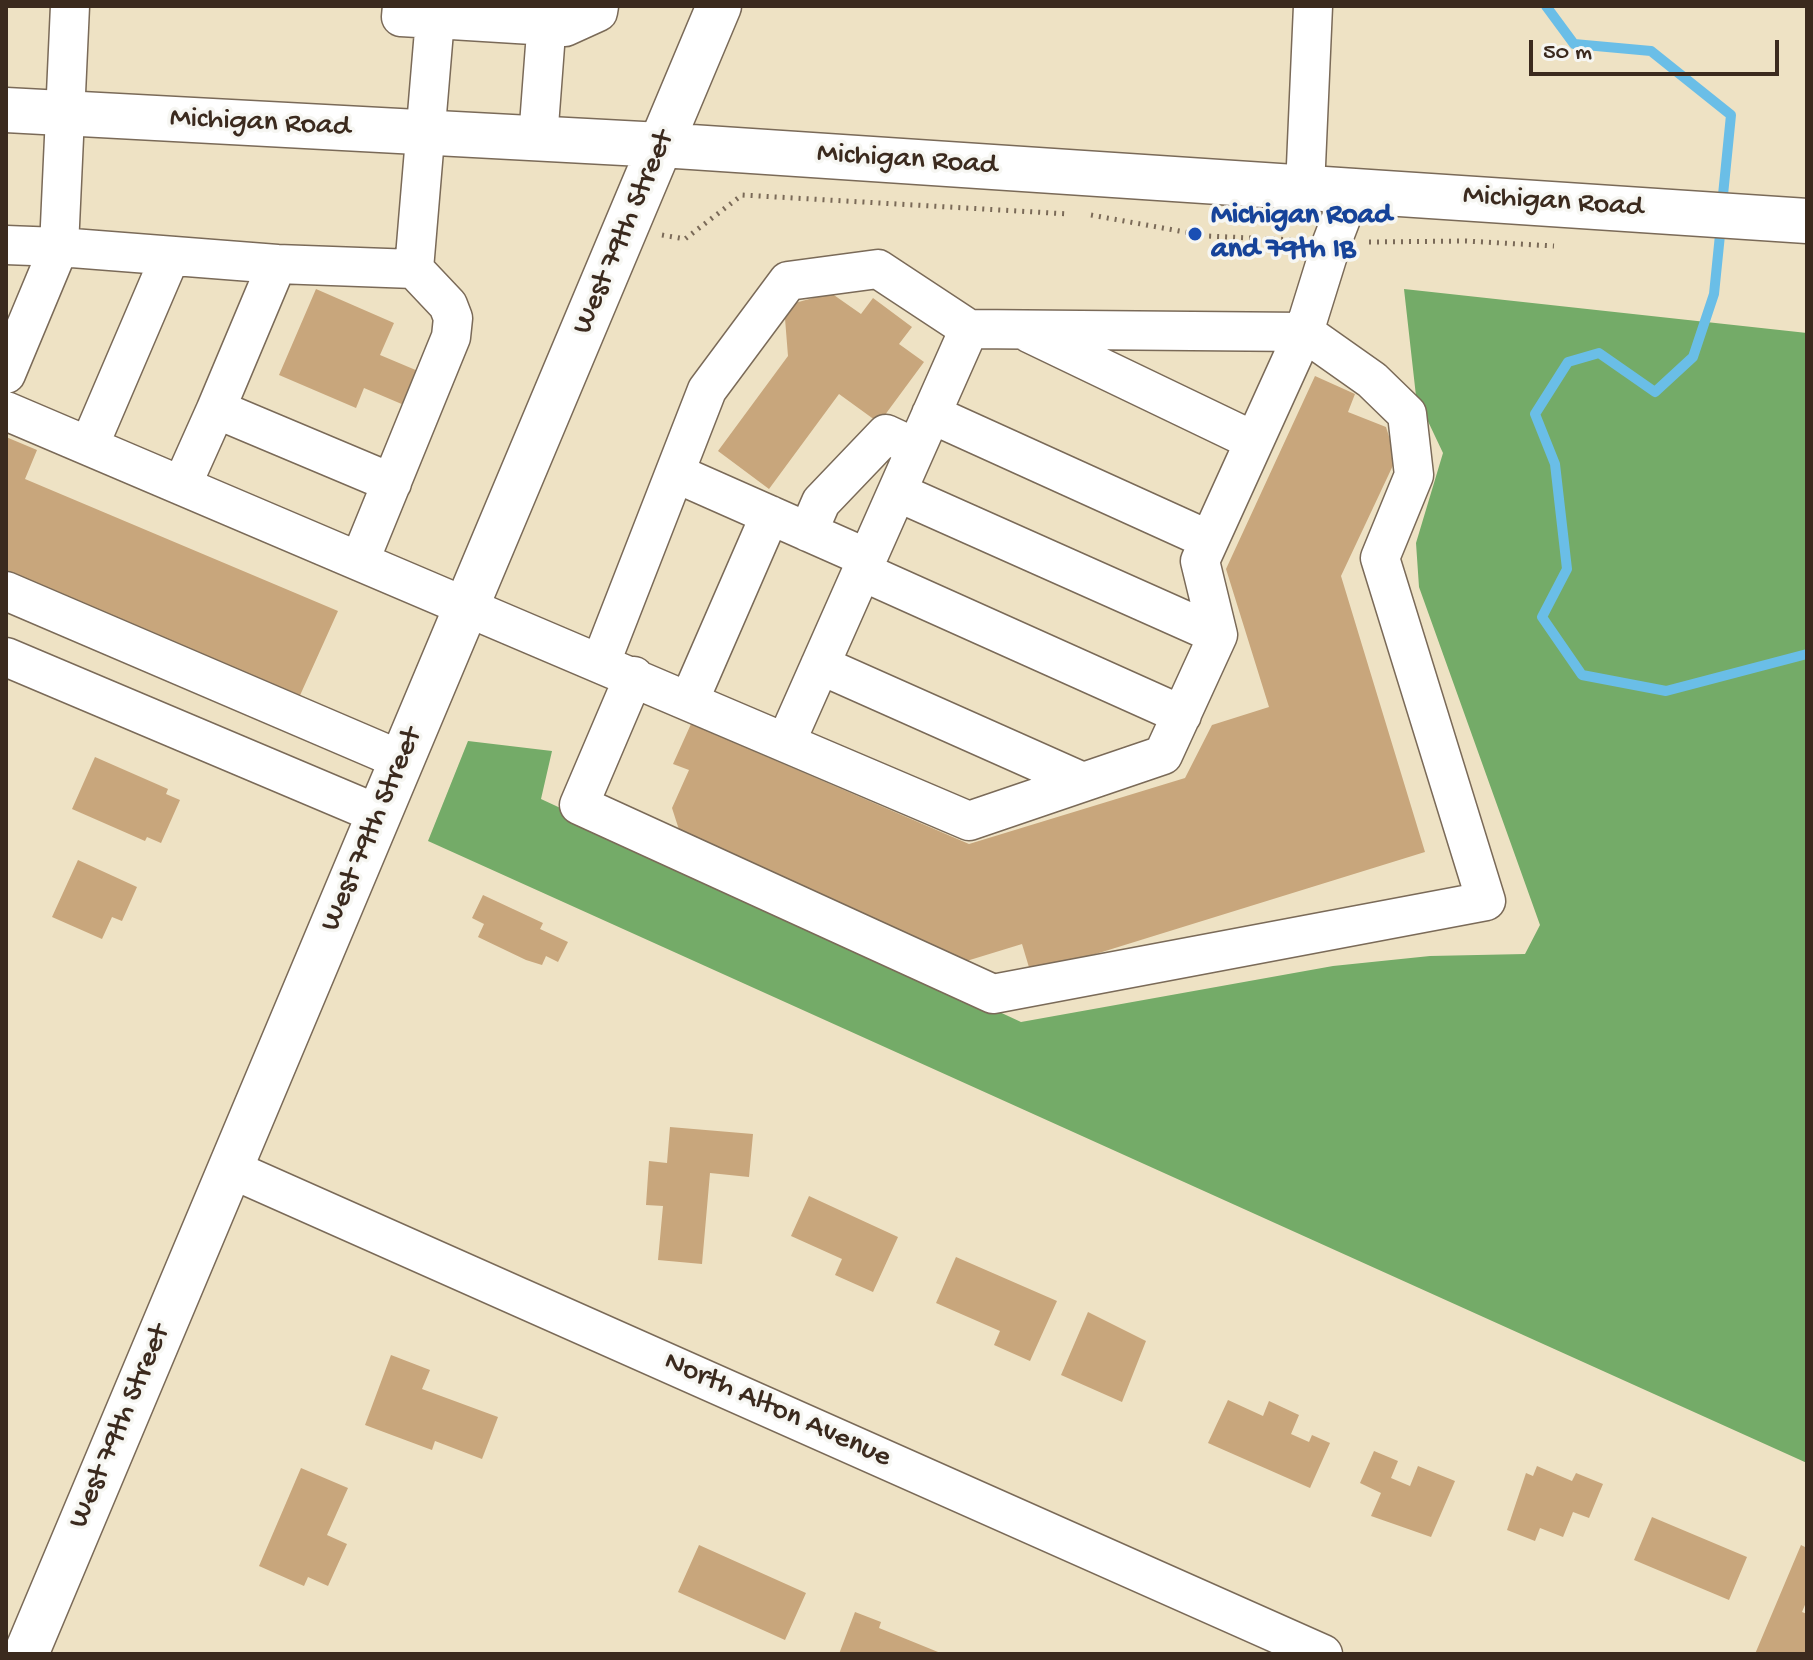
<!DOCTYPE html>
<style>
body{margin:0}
#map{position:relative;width:1813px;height:1660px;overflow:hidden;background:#eee2c4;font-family:"Gochi Hand",sans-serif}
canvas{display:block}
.frame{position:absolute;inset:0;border:8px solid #3b2a1e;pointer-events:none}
.scale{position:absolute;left:1529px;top:40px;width:250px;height:36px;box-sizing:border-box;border:4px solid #3b2a1e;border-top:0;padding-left:10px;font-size:24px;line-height:28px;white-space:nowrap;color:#3b2a1e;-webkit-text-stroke:6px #f6f6f2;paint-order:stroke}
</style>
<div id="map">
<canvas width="1813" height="1660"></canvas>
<div class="frame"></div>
<div class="scale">50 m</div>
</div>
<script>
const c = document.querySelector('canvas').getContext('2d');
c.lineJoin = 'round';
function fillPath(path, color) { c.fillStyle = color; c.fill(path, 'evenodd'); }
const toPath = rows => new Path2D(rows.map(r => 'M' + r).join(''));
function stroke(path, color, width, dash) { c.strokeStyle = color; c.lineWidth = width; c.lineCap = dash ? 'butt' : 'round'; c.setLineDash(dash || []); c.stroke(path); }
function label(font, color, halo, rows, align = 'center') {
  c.font = font + ' "Gochi Hand",sans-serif'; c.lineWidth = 7; c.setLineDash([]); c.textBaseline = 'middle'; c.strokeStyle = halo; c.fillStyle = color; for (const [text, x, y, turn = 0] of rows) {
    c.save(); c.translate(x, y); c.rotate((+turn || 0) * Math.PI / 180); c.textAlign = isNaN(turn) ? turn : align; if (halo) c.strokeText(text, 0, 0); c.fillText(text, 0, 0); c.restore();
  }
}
fillPath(toPath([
 [1404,289,1807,333,1807,1463,428,841,468,741,552,751,541,799,1021,1022,1333,966,1430,956,1525,954,1540,925,1419,587,1416,543,1443,453,1416,396]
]), '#74ab68');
stroke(toPath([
 [1546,6,1574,44,1651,51,1731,115,1722,205],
 [1721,225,1714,294,1693,357,1655,392,1599,353,1568,362,1535,414,1555,464,1567,569,1542,617,1582,675,1666,691,1807,654]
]), '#6abee7', 10);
fillPath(toPath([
 [316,289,394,323,380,355,418,371,404,405,364,388,356,408,279,375],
 [831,293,861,314,873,298,912,327,899,344,924,362,879,423,839,394,769,489,718,451,788,356,784,306],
 [1315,376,1355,394,1348,412,1386,427,1396,459,1341,576,1425,852,1031,974,1022,944,960,963,682,839,672,808,689,770,673,764,691,724,969,844,1185,778,1212,725,1269,707,1226,569],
 [6,437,37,450,25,479,338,611,297,702,6,579],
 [95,757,168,789,166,794,180,800,161,843,147,837,145,841,72,809],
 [78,860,137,887,122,921,112,917,102,939,52,917],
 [483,895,543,923,540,929,568,942,558,962,546,956,542,965,526,960,478,937,484,924,472,918],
 [670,1127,753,1134,749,1177,710,1173,702,1264,658,1260,663,1206,646,1205,649,1161,667,1163],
 [809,1196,898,1237,873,1292,835,1275,842,1259,791,1236],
 [956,1257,1057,1301,1030,1361,994,1345,1000,1331,936,1303],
 [1088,1312,1146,1341,1122,1402,1061,1375],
 [391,1355,430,1370,422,1389,498,1417,482,1459,435,1441,432,1450,365,1425],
 [1228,1400,1263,1416,1269,1401,1299,1415,1291,1434,1309,1442,1312,1435,1330,1443,1310,1488,1208,1443],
 [1374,1451,1398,1461,1391,1478,1410,1486,1418,1466,1455,1481,1431,1537,1371,1516,1381,1493,1360,1483],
 [1537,1466,1572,1481,1576,1473,1603,1484,1589,1518,1573,1512,1563,1537,1540,1528,1535,1541,1507,1530,1526,1473,1533,1476],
 [301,1468,348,1488,327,1535,347,1544,328,1586,308,1577,304,1586,259,1566],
 [1652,1517,1747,1557,1729,1600,1634,1560],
 [699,1545,806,1593,785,1640,678,1592],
 [1801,1545,1807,1548,1807,1600,1802,1612,1807,1614,1807,1654,1755,1654],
 [855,1612,881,1622,879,1628,943,1654,839,1654]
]), '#c8a67c');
const minor = toPath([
 [402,6,401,17,435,19],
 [538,139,548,6],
 [1305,188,1313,6],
 [6,245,59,247,70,6],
 [277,264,414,269,448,305,453,318,451,337,360,560],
 [414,269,435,19,565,27,598,12,599,6],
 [1029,333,1254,441],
 [6,374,59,247,277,264,216,409,392,483],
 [6,411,969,821,1163,755,1218,635,1200,561,1304,332,1332,242,1352,190],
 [931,414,1209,540],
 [89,446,170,257],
 [675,473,867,558],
 [182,485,216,409],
 [897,492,1218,635],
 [808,532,821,502,886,434,916,448],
 [861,571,1182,715],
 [6,591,403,761],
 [6,657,380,815],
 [601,662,707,390,788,281,878,269,969,329,1304,332,1372,380,1407,414,1414,475,1380,558,1486,901,993,994,579,805,634,676],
 [820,665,1083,782],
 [689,701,770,515],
 [786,742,969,329],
 [231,1169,1323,1654]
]);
const major = toPath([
 [6,110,661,145,1807,221],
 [26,1654,719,6]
]);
stroke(minor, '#7a6a58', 41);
stroke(major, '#7a6a58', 47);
stroke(toPath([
 [1091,215,1207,236,1295,240],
 [662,235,685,239,742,195,1069,214],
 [1369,242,1466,241,1554,246]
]), '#7a6a58', 5, [2, 6]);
stroke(minor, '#fff', 38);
stroke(major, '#fff', 44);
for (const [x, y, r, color] of [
 [1195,234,8,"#1a4fb4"]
]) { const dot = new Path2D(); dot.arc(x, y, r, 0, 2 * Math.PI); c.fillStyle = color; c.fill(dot); stroke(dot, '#f6f6f2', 3); }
label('30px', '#3b2a1e', '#f6f6f2', [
 ["Michigan Road",260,124,3],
 ["Michigan Road",907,161,4],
 ["Michigan Road",1553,203,4],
 ["West 79th Street",625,233,-67],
 ["West 79th Street",373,830,-67],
 ["North Alton Avenue",777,1411,24],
 ["West 79th Street",121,1427,-67]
]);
label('bold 30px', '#164399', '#f6f6f2', [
 ["Michigan Road",1211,217],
 ["and 79th IB",1211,251]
], 'left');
</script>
